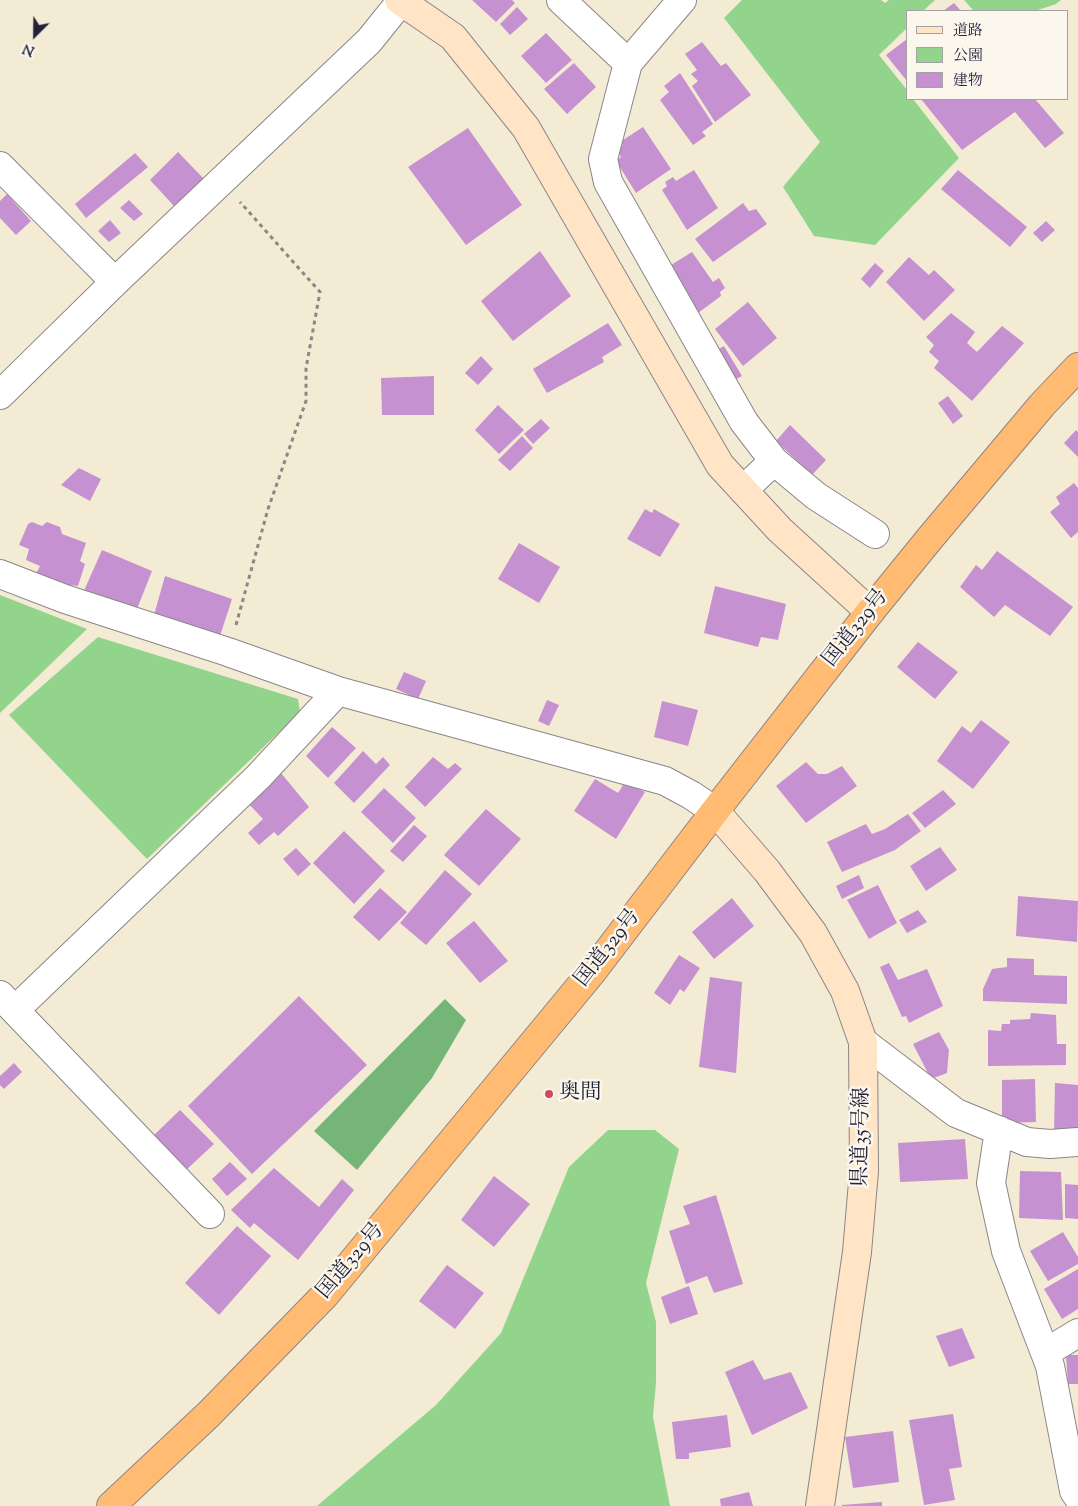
<!DOCTYPE html>
<meta charset="utf-8">
<style>
body{margin:0}
#map{position:relative;width:1078px;height:1506px;overflow:hidden;background:#f4ebd4;font-family:"Sorts Mill Goudy","Noto Serif JP",serif}
canvas{display:block}
.legend{position:absolute;left:906px;top:10px;width:162px;height:90px;box-sizing:border-box;background:#fbf7ec;border:1px solid #a4a2a5;margin:0;padding:6px 9px;list-style:none;font-size:15px;color:#22223b}
.legend li{display:flex;align-items:center;gap:10px;height:25px}
.legend b{width:25px;border:1px solid #a4a2a5}
.north{position:absolute;left:10px;top:10px;width:50px;height:50px;-webkit-text-stroke:4px #fbf7ec;paint-order:stroke;rotate:203deg;font-size:14px;font-weight:700;line-height:20px;text-align:center;color:#22223b}
.north::after{content:'';display:block;margin:auto;width:18px;height:22px;background:#22223b;clip-path:polygon(50% 0,100% 100%,50% 72%,0 100%)}
</style>
<div id="map">
<canvas width="1078" height="1506"></canvas>
<ul class="legend">
<li><b style="height:6px;background:#ffe4c6"></b>道路</li>
<li><b style="height:14px;background:#92d48c"></b>公園</li>
<li><b style="height:14px;background:#c691d1"></b>建物</li>
</ul>
<div class="north">N</div>
</div>
<script>
const c = document.querySelector('canvas').getContext('2d');
c.lineJoin = 'round';
function fillPath(path, color) { c.fillStyle = color; c.fill(path, 'evenodd'); }
const toPath = rows => new Path2D(rows.map(r => 'M' + r).join(''));
function stroke(path, color, width, dash) { c.strokeStyle = color; c.lineWidth = width; c.lineCap = dash ? 'butt' : 'round'; c.setLineDash(dash || []); c.stroke(path); }
function label(font, color, halo, rows, align = 'center') {
  c.font = font + ' "Sorts Mill Goudy","Noto Serif JP",serif'; c.lineWidth = 5; c.setLineDash([]); c.textBaseline = 'middle'; c.strokeStyle = halo; c.fillStyle = color; for (const [text, x, y, turn = 0] of rows) {
    c.save(); c.translate(x, y); c.rotate((+turn || 0) * Math.PI / 180); c.textAlign = isNaN(turn) ? turn : align; if (halo) c.strokeText(text, 0, 0); c.fillText(text, 0, 0); c.restore();
  }
}
fillPath(toPath([
 [742,0,881,0,885,3,889,0,935,0,923,11,907,11,907,28,879,55,907,90,907,99,913,99,959,158,875,245,814,236,783,187,820,142,724,18],
 [964,0,1061,0,1056,4,1035,11,974,11],
 [0,595,87,629,0,713],
 [98,637,298,699,300,712,147,859,9,715],
 [608,1130,655,1130,679,1149,646,1283,656,1322,656,1382,653,1417,670,1506,317,1506,436,1405,501,1333,569,1167]
]), '#92d48c');
fillPath(toPath([
 [445,999,466,1020,432,1078,357,1170,314,1131]
]), '#75b678');
fillPath(toPath([
 [472,0,512,0,515,3,496,22],
 [954,3,961,11,943,11],
 [517,7,528,19,510,35,500,24],
 [546,33,572,60,546,83,521,56],
 [907,39,907,81,886,55],
 [702,42,721,66,726,63,751,95,715,122,692,86,698,81,691,74,697,70,685,54],
 [574,63,596,87,567,114,544,89],
 [680,73,713,124,702,132,706,136,693,145,660,100,669,92,664,86],
 [921,99,1035,99,1064,133,1045,148,1015,112,962,150],
 [643,127,671,169,636,193,616,161,621,157,617,150,623,145,620,142],
 [468,128,522,205,466,245,408,167],
 [178,152,204,179,174,206,150,180],
 [135,153,148,167,86,218,75,204],
 [694,170,718,208,687,230,662,190,667,186,665,182,673,177,676,181],
 [958,170,1027,227,1010,247,941,189],
 [7,194,31,221,16,235,0,218,0,201],
 [129,200,143,214,134,221,120,208],
 [743,203,749,211,756,209,767,224,713,262,695,239],
 [110,220,121,233,109,242,98,231],
 [1046,221,1055,230,1042,242,1033,233],
 [540,251,571,296,513,341,481,301],
 [692,252,713,282,719,278,725,288,720,292,721,296,694,316,663,270],
 [909,257,929,275,934,270,955,290,924,321,886,282],
 [875,263,884,271,870,288,861,279],
 [748,302,777,338,743,366,715,329],
 [951,313,975,332,967,343,977,352,1002,326,1024,343,972,401,934,368,939,361,929,352,934,345,926,337],
 [608,323,622,345,602,357,604,362,547,393,533,369],
 [724,346,742,376,729,383,712,353],
 [481,356,493,369,478,385,465,373],
 [434,376,434,415,382,415,381,378],
 [948,396,963,416,953,424,938,403],
 [498,405,524,430,499,454,475,430],
 [541,419,550,428,533,444,524,434],
 [790,425,826,460,812,475,776,441],
 [1076,430,1078,432,1078,457,1064,443],
 [522,436,533,448,510,471,498,460],
 [79,468,101,479,90,501,61,485],
 [1074,483,1078,488,1078,532,1071,538,1050,512,1060,504,1056,497],
 [645,509,652,513,654,509,680,524,660,557,627,539],
 [32,522,42,526,47,522,60,527,62,534,86,543,80,561,85,564,78,586,71,585,68,591,34,578,40,566,26,560,29,549,19,545,28,524],
 [519,543,560,567,539,603,498,579],
 [102,550,152,571,135,614,83,593],
 [997,551,1073,607,1050,636,1005,605,994,617,960,587,976,565,982,570],
 [165,576,232,599,219,639,154,615],
 [715,586,786,604,778,640,761,637,758,647,704,633],
 [918,642,958,672,935,699,897,667],
 [404,672,426,681,418,699,396,689],
 [547,700,559,705,549,726,538,721],
 [662,701,698,710,688,746,654,737],
 [981,720,1010,742,973,789,937,761,962,726,971,733],
 [332,727,356,748,328,778,306,756],
 [363,751,376,764,383,757,390,765,354,803,334,783],
 [433,757,448,769,455,763,462,769,425,807,405,787],
 [806,762,818,774,827,774,842,766,857,786,806,823,776,786],
 [281,773,309,807,278,836,274,832,259,845,248,833,263,819,248,803],
 [595,779,618,793,625,782,645,792,616,839,574,811],
 [384,788,416,818,393,843,361,812],
 [943,790,956,804,925,828,912,813],
 [486,809,521,839,479,886,444,855],
 [908,814,921,831,895,850,842,872,827,842,866,824,872,834,885,829],
 [414,825,427,836,403,862,390,851],
 [344,831,385,871,354,904,313,863],
 [940,847,957,870,926,891,910,866],
 [296,848,311,864,298,876,283,859],
 [445,870,472,894,426,945,400,923],
 [859,875,864,888,842,899,836,886],
 [878,885,897,923,869,939,847,900],
 [380,888,407,912,379,941,353,917],
 [1018,896,1078,901,1077,942,1016,936],
 [732,898,754,926,714,959,692,932],
 [918,910,927,922,907,933,899,920],
 [474,921,508,961,480,983,446,943],
 [679,955,700,968,684,992,680,989,670,1005,654,993],
 [1007,958,1034,959,1034,975,1067,976,1067,1004,983,1001,983,989,992,969,1007,967],
 [889,963,898,980,927,969,943,1006,909,1023,906,1016,902,1017,880,967],
 [710,977,742,982,736,1073,699,1067],
 [299,996,367,1065,252,1174,188,1106],
 [1031,1013,1056,1015,1057,1044,1066,1044,1066,1065,988,1066,988,1030,1001,1031,1002,1024,1010,1024,1010,1020,1030,1019],
 [939,1032,949,1050,947,1073,931,1079,913,1044],
 [14,1063,22,1072,4,1089,0,1085,0,1076],
 [1035,1079,1036,1122,1002,1123,1002,1080],
 [1055,1083,1078,1085,1078,1135,1054,1134],
 [180,1110,214,1144,185,1171,153,1136],
 [965,1139,968,1179,900,1182,898,1143],
 [230,1162,247,1179,227,1196,212,1179],
 [274,1168,319,1207,342,1179,354,1190,298,1260,254,1223,250,1228,231,1210],
 [1020,1171,1061,1172,1063,1220,1019,1218],
 [494,1176,530,1204,494,1247,461,1220],
 [1065,1184,1078,1185,1078,1219,1065,1218],
 [716,1195,743,1284,714,1293,707,1276,686,1284,669,1231,690,1224,683,1206],
 [237,1226,271,1256,219,1315,185,1283],
 [1063,1232,1078,1257,1078,1264,1048,1281,1030,1251],
 [447,1265,484,1293,455,1329,419,1301],
 [1078,1269,1078,1309,1062,1319,1044,1289],
 [689,1286,698,1314,670,1324,661,1297],
 [962,1328,975,1358,949,1367,936,1336],
 [1066,1355,1078,1355,1078,1384,1068,1384],
 [753,1360,764,1380,791,1372,808,1408,752,1435,725,1372],
 [953,1414,962,1467,949,1469,955,1500,924,1505,909,1420],
 [727,1415,731,1447,689,1453,689,1459,676,1459,672,1422],
 [893,1431,899,1482,853,1488,845,1437],
 [749,1492,753,1506,721,1506,720,1499],
 [882,1502,882,1506,842,1506,842,1505]
]), '#c691d1');
const street = toPath([
 [561,0,628,63],
 [682,0,628,63,603,159,608,182,744,422,774,461,816,496,875,534],
 [0,166,115,282],
 [0,395,115,282,369,41,402,0],
 [743,490,774,461],
 [0,574,65,599,228,652,338,691,665,781,691,795,715,811],
 [0,995,210,1214],
 [15,1010,258,777,338,691],
 [863,1042,956,1113,1027,1142,1050,1144,1078,1142],
 [999,1130,991,1183,1006,1251,1050,1366,1074,1491,1078,1497],
 [1045,1353,1078,1333]
]);
const secondary = toPath([
 [399,0,453,37,526,128,720,465,780,530,870,612],
 [715,811,767,871,813,933,845,991,863,1042,864,1171,857,1252,820,1506]
]);
const highway = toPath([
 [111,1506,209,1414,325,1295,592,972,715,811,870,612,931,537,1042,405,1078,367]
]);
stroke(street, '#8b8688', 30);
stroke(secondary, '#8b8688', 30);
stroke(highway, '#8b8688', 30);
stroke(toPath([
 [236,625,268,509,306,401,306,368,320,292,240,202]
]), '#8b8688', 3, [4, 4]);
stroke(street, '#fff', 28);
stroke(secondary, '#ffe4c6', 28);
stroke(highway, '#ffbb71', 28);
for (const [x, y, r, color] of [
 [549,1094,5,"#d1495b"]
]) { const dot = new Path2D(); dot.arc(x, y, r, 0, 2 * Math.PI); c.fillStyle = color; c.fill(dot); stroke(dot, '#fbf7ec', 2); }
label('21px', '#22223b', '#fbf7ec', [
 ["国道329号",857,629,-52],
 ["国道329号",609,949,-52],
 ["県道35号線",863,1137,-89],
 ["国道329号",352,1262,-50]
]);
label('21px', '#22223b', '#fbf7ec', [
 ["奥間",559,1094]
], 'left');
</script>
